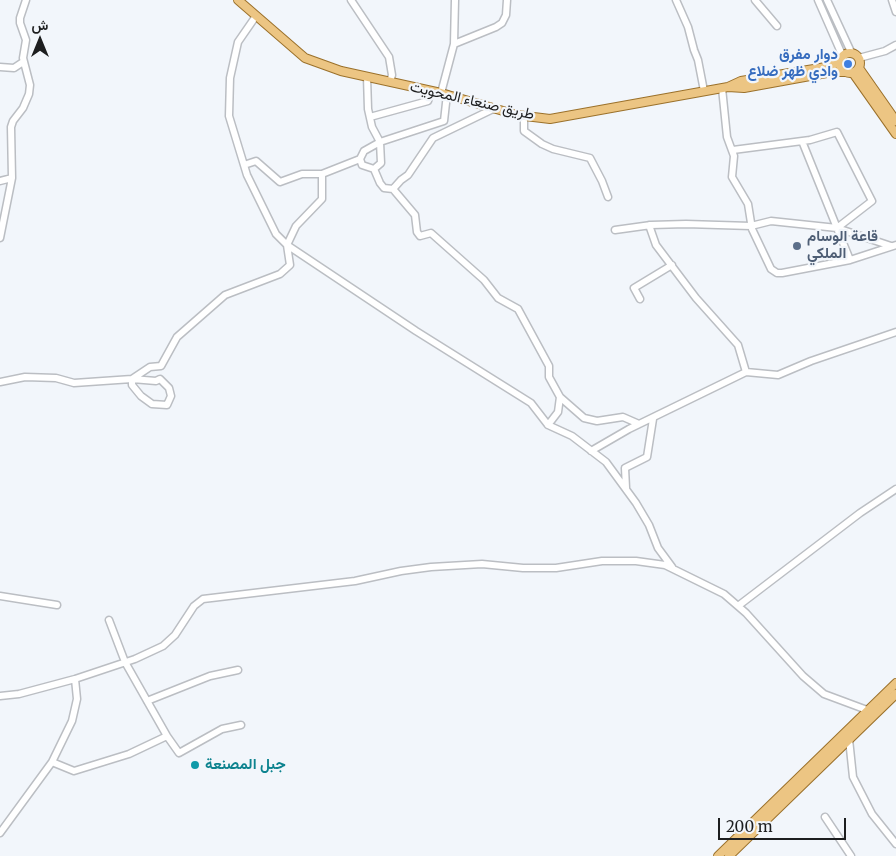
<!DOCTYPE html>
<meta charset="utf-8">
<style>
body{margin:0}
#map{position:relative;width:896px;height:856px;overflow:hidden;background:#f2f6fb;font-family:Merriweather,Vazirmatn,serif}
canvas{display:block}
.north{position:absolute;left:15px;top:15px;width:50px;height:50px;-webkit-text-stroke:4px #f2f6fb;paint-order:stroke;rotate:0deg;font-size:14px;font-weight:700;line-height:20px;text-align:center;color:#1d1e1f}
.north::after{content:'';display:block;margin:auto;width:18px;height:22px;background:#1d1e1f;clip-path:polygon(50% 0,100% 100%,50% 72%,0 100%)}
.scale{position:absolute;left:718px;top:818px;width:128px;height:22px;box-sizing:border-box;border:2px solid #1d1e1f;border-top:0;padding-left:6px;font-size:15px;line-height:18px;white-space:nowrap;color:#1d1e1f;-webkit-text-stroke:4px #f2f6fb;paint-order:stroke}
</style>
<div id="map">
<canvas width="896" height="856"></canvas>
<div class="north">ش</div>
<div class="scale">200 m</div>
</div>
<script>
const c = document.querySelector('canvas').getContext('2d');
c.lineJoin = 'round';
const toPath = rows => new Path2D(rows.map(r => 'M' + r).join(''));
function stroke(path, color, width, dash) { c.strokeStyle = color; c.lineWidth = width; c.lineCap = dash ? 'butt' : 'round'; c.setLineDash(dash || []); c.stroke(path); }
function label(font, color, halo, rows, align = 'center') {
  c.font = font + ' Merriweather,Vazirmatn,serif'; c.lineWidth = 4.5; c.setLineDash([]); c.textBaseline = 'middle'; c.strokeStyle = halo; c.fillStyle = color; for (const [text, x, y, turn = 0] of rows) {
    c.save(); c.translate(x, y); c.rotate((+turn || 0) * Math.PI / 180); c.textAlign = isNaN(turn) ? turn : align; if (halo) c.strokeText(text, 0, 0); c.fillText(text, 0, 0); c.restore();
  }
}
const minor = toPath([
 [351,0,389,57,392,75,390,82],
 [676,0,688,27,694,50,698,60,704,91],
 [755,0,777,26],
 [818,0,843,57],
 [827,0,852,54],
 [892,0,896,12],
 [256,16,238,42,230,78,229,116,247,175,276,234,287,245,416,331,531,403,548,425,572,436,606,462,636,503,649,525,658,548,672,567],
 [454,44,455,0],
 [859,58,885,51,896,45],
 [0,67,14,68,23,62],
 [367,77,368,109,372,127,380,142,381,163,374,169,380,183,384,188,393,189,401,180,408,175,433,138,493,109],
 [722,88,727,137,734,156,732,177,748,204,752,229,771,269,777,273,782,273,850,260,896,245],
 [441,93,454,44,496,27,502,23,506,15,507,0],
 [524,116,524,131,542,144,553,149,590,158,602,181,608,197],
 [370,117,428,101,431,91],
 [802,141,837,228],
 [733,150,810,140,837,132,872,201,837,228],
 [244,165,256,161,280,182,302,174,322,174,360,159],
 [374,169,362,165,360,159,364,151,380,142,444,121,447,94],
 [0,181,12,178],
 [393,189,415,215,417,232,420,236,431,233,484,280,498,298,518,309,549,366,549,377,560,397,584,418,597,421,623,417,639,424],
 [649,225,656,245,696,298,738,345,746,372],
 [837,228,891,246],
 [615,230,651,225,686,224,751,226,771,221,837,228,850,260],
 [0,238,12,178,11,127,13,121,23,108,29,94,30,85,23,58,26,40,20,23,20,18,26,0],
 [640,299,634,288,672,265],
 [0,382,25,377,56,378,74,383,132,379,156,381,160,379,169,388,171,396,167,405,152,404,141,396,132,385,132,379,150,367,161,366,177,337,225,295,280,274,290,265,287,245,296,226,322,199,322,174],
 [548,425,558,412,560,397],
 [591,451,629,429,746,372,778,375,811,361,896,332],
 [626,488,625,468,647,457,653,419],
 [0,596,57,605],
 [738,606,860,513,896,489],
 [109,620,125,662,167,736,179,753,222,729,241,725],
 [0,696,19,694,75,679,135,659,163,646,175,635,194,606,203,599,355,581,401,571,431,567,482,564,523,568,556,568,602,561,636,561,665,565,724,594,746,613,803,676,824,694,867,710],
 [147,701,210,676,238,670],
 [849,739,853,777,872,814,896,844],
 [52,762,74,771,129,754,167,736],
 [825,817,851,856],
 [0,833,52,762,72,721,77,699,75,679]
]);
const major = toPath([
 [238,0,305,58,341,71,441,93,517,115,550,119,728,87,741,81,826,67,841,62],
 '840 63a10 10 0 1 1 20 0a10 10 0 1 1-20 0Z',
 [859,68,896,121],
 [853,73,896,134],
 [728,87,744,88,832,72,845,72],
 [718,856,896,683],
 [729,856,896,694]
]);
stroke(minor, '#bbbec3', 9);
stroke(major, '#9b712b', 10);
stroke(minor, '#fff', 6);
stroke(major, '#ecc583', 8);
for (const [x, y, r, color] of [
 [848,64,5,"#3f7fe0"],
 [797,246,5,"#5c6f8a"],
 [195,765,5,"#0f9aa8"]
]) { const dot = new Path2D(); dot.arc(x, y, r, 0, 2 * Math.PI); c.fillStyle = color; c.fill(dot); stroke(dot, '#f2f6fb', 2); }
label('bold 15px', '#366cbe', '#f2f6fb', [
 ["دوار مفرق",838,55],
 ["وادي ظهر ضلاع",838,72]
], 'right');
label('15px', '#1d1e1f', '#f2f6fb', [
 ["طريق صنعاء المحويت",472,101,13]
]);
label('bold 15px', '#4e5e75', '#f2f6fb', [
 ["قاعة الوسام",807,237],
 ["الملكي",807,254]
], 'left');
label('bold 15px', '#0d838f', '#f2f6fb', [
 ["جبل المصنعة",205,765]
], 'left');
</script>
